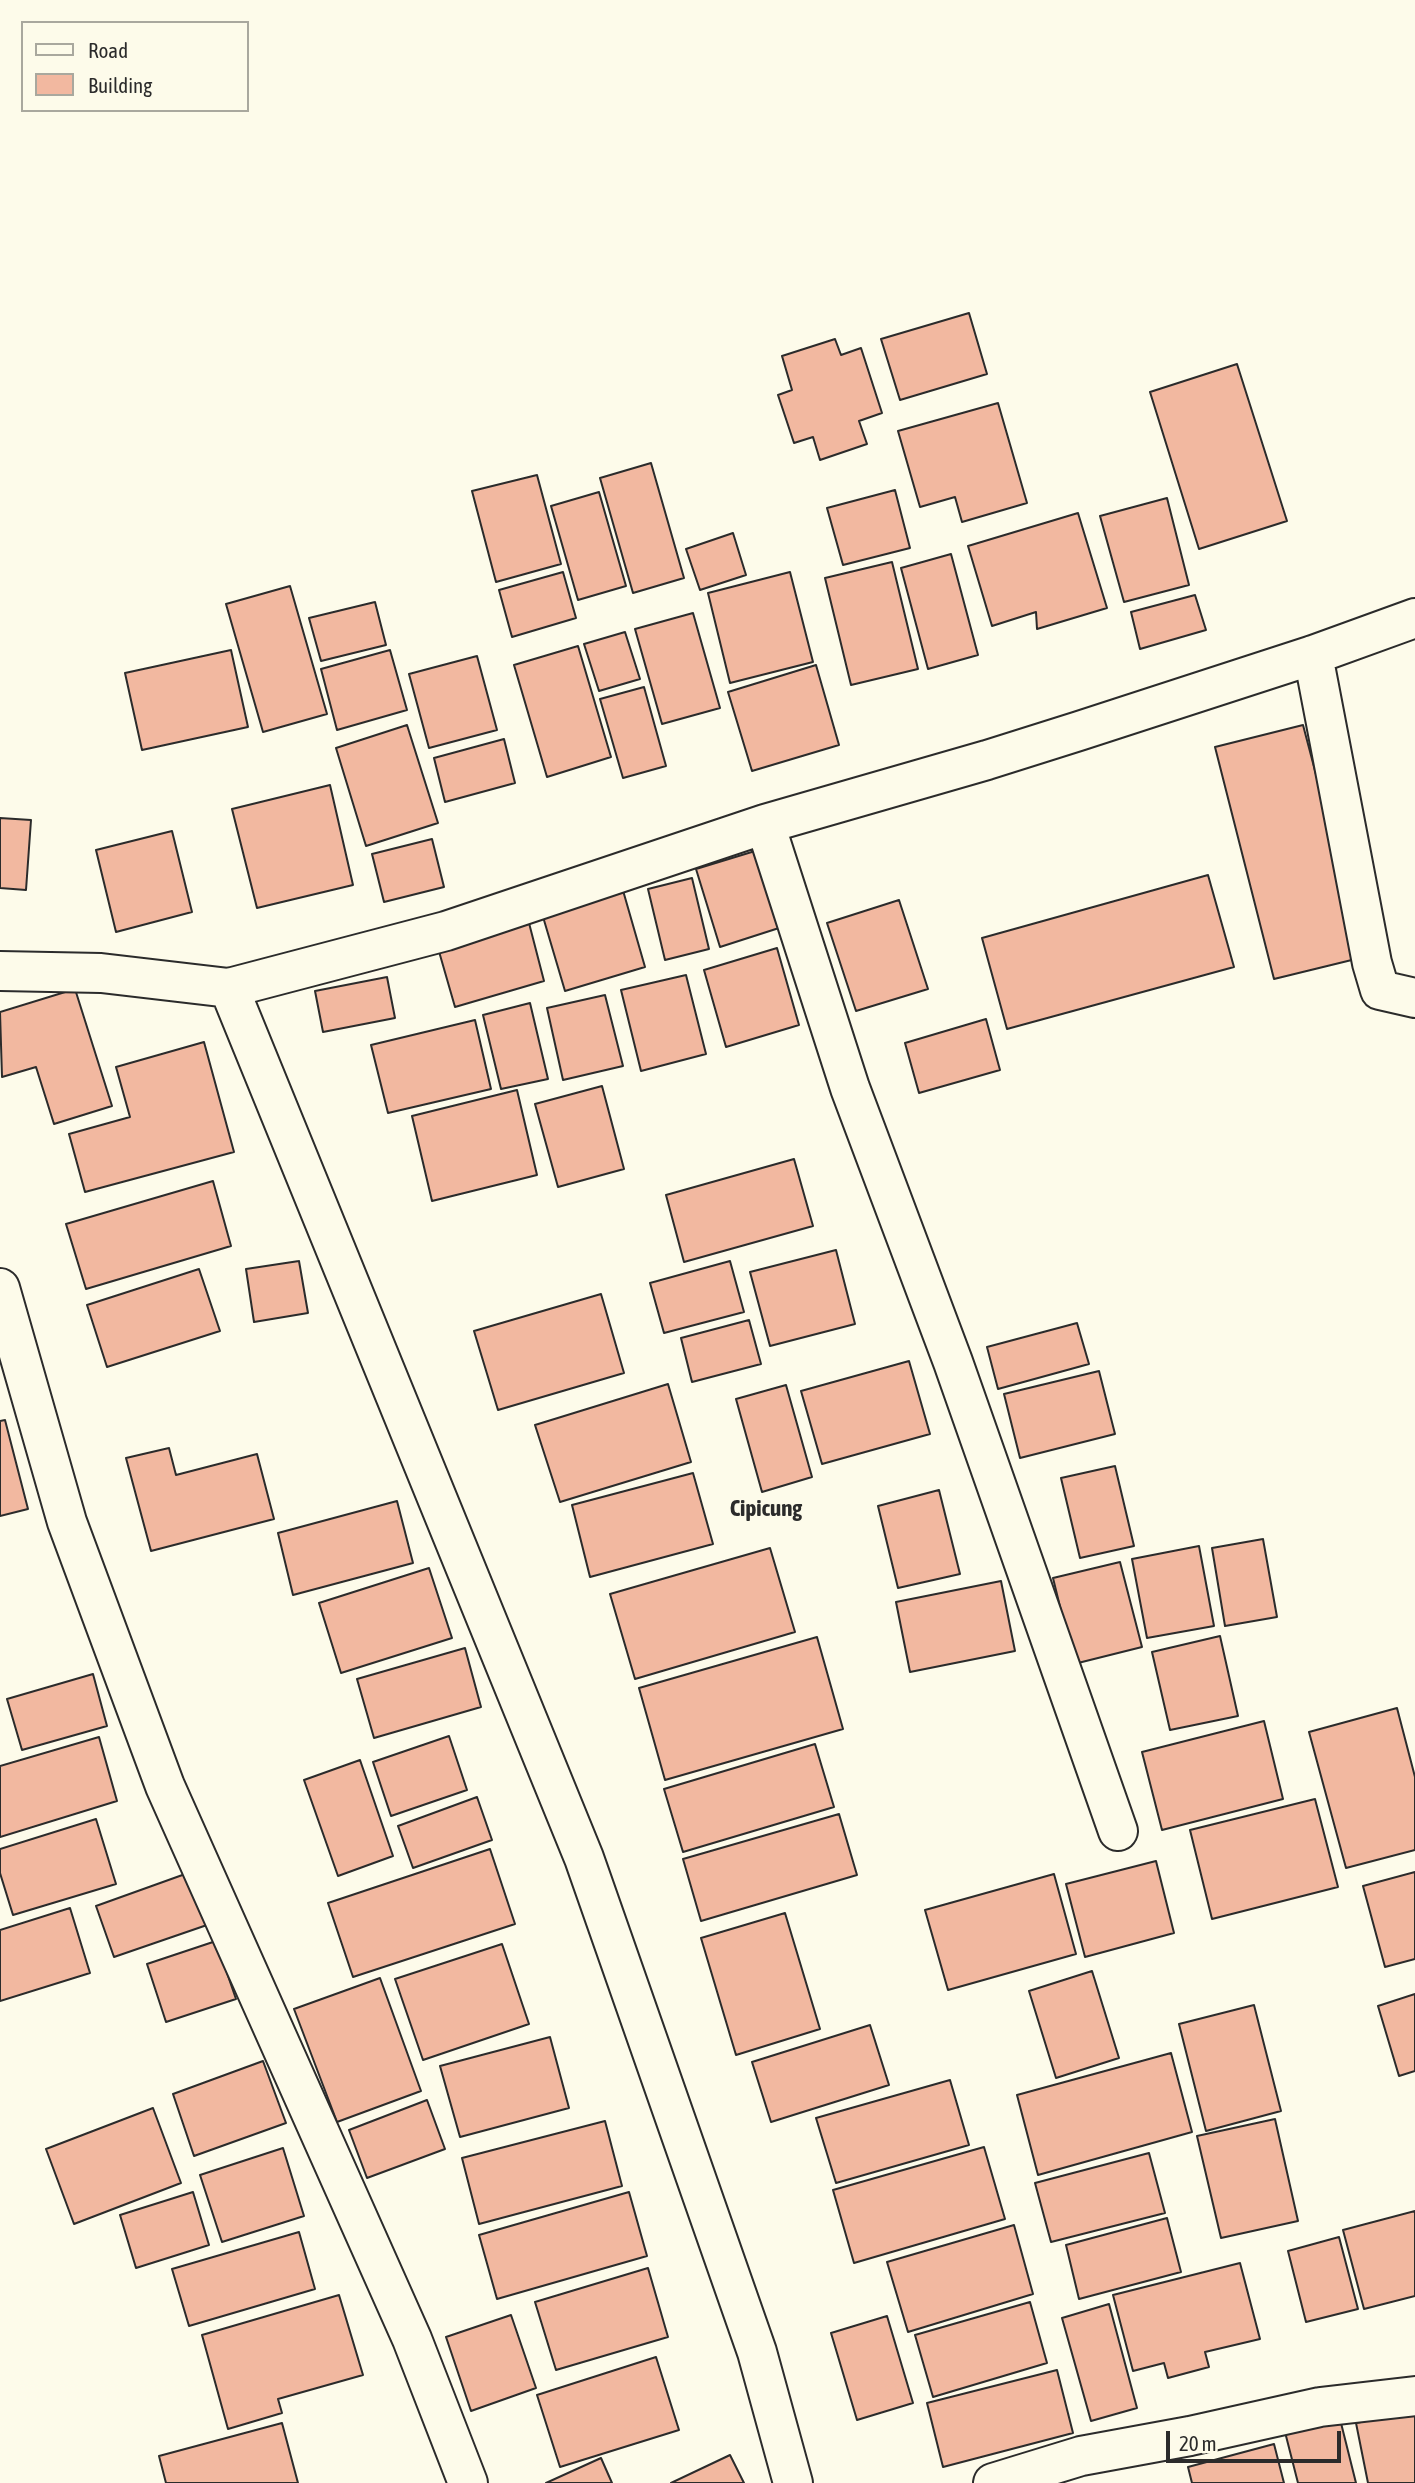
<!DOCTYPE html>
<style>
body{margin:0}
#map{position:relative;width:1415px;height:2483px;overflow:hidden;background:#fdfbea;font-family:"Asap Condensed",sans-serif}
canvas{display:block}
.legend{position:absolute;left:21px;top:21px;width:228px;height:91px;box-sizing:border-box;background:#fdfbea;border:2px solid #a9a89e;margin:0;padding:9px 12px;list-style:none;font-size:21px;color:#2b2b2b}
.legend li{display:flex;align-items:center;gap:14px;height:35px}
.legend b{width:35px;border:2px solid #a9a89e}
.scale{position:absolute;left:1166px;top:2431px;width:175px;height:32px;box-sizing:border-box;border:4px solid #2b2b2b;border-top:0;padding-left:9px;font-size:21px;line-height:24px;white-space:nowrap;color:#2b2b2b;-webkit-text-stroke:5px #fdfbea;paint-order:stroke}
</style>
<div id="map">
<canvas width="1415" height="2483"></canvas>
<ul class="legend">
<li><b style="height:9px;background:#fdfbea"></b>Road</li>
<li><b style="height:19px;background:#f2b8a0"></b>Building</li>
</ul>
<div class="scale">20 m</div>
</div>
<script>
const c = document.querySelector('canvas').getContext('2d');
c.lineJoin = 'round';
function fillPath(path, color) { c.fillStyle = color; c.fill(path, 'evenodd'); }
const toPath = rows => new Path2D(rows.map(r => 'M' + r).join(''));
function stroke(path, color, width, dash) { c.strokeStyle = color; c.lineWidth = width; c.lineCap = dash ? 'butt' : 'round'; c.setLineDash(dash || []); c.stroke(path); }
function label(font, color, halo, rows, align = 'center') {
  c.font = font + ' "Asap Condensed",sans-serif'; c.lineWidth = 5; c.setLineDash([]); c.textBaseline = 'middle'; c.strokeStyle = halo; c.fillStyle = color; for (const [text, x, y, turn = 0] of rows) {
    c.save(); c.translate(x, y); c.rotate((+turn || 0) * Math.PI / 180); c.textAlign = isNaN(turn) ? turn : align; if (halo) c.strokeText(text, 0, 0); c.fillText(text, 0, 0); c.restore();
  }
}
const building = toPath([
 [969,313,987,374,900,400,881,339,969,313],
 [835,339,841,355,861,348,882,413,859,421,867,444,820,460,813,437,794,443,778,395,792,390,782,356,835,339],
 [1237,364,1287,521,1199,549,1150,392,1237,364],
 [998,403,1027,503,962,522,955,497,920,507,898,431,998,403],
 [651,463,684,578,633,593,600,478,651,463],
 [537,475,561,564,496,582,472,491,537,475],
 [895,490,910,548,843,565,827,508,895,490],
 [599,492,626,586,578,600,551,506,599,492],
 [1167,498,1189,585,1124,602,1100,516,1167,498],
 [1078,513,1107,608,1037,629,1036,612,992,626,968,546,1078,513],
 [733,533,746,575,700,590,686,549,733,533],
 [951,554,978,655,928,669,901,568,951,554],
 [892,562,918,669,851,685,825,578,892,562],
 [563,572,576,618,512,637,499,590,563,572],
 [790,572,813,662,730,683,708,593,790,572],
 [290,586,327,714,263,732,226,604,290,586],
 [1195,595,1206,630,1140,649,1131,612,1195,595],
 [375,602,386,645,321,661,309,618,375,602],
 [693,613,720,708,662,724,635,629,693,613],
 [625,632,640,679,599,691,584,644,625,632],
 [578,646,611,757,547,777,514,665,578,646],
 [231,650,248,727,142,750,125,673,231,650],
 [390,650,407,710,337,730,321,669,390,650],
 [477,656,497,730,429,748,409,674,477,656],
 [816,665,839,745,752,771,728,692,816,665],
 [644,687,666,766,623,778,600,699,644,687],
 [407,725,438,823,366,846,336,748,407,725],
 [1303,725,1364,957,1274,979,1215,747,1303,725],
 [504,739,515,783,445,802,434,758,504,739],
 [330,785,353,885,257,908,232,809,330,785],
 [0,818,31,820,26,890,0,888,0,818],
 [172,831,192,912,116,932,96,850,172,831],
 [432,839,444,887,384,902,372,854,432,839],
 [755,851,779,928,720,947,696,869,755,851],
 [1208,875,1234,967,1007,1029,982,938,1208,875],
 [692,878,709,949,665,960,648,889,692,878],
 [622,887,645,967,565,991,541,910,622,887],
 [899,900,928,989,856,1011,827,923,899,900],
 [529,923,544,981,455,1007,438,948,529,923],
 [777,948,799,1025,726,1047,704,970,777,948],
 [686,975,706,1054,641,1071,621,990,686,975],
 [387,977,395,1018,323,1032,315,991,387,977],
 [75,989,112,1106,54,1124,36,1067,2,1077,0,1012,75,989],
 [605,995,623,1066,563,1080,547,1008,605,995],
 [530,1003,548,1079,501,1089,483,1015,530,1003],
 [986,1019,1000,1070,919,1093,905,1043,986,1019],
 [475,1020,491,1089,388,1113,371,1045,475,1020],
 [204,1042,234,1152,85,1192,69,1134,130,1117,116,1067,204,1042],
 [602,1086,624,1169,558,1187,535,1104,602,1086],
 [517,1090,537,1175,432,1201,412,1116,517,1090],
 [794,1159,813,1226,684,1262,666,1195,794,1159],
 [213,1181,231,1246,86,1289,66,1224,213,1181],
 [836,1250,855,1324,770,1346,750,1272,836,1250],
 [299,1261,308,1313,254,1322,246,1269,299,1261],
 [730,1261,744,1312,664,1333,650,1283,730,1261],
 [199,1269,220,1331,107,1367,87,1305,199,1269],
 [601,1294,624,1373,498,1410,474,1331,601,1294],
 [749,1320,761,1364,692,1382,681,1338,749,1320],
 [1077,1323,1089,1364,998,1389,987,1347,1077,1323],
 [909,1361,930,1434,822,1464,801,1391,909,1361],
 [1099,1371,1115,1434,1020,1458,1004,1394,1099,1371],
 [668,1384,691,1462,560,1502,535,1425,668,1384],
 [786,1385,812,1477,762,1492,736,1399,786,1385],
 [5,1420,28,1509,0,1516,0,1421,5,1420],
 [169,1448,176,1475,257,1454,274,1519,151,1551,126,1458,169,1448],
 [1115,1466,1134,1546,1080,1558,1061,1478,1115,1466],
 [693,1473,713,1544,590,1577,572,1505,693,1473],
 [939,1490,960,1574,898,1588,878,1506,939,1490],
 [397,1501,413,1563,293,1595,278,1533,397,1501],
 [1263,1539,1277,1617,1225,1626,1212,1548,1263,1539],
 [1199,1546,1214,1626,1147,1638,1132,1559,1199,1546],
 [770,1548,795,1632,635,1679,610,1594,770,1548],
 [1120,1562,1142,1647,1074,1664,1053,1578,1120,1562],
 [429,1568,452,1638,341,1673,319,1603,429,1568],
 [1001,1581,1015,1651,910,1672,896,1602,1001,1581],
 [1220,1636,1238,1716,1170,1730,1152,1652,1220,1636],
 [817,1637,843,1729,665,1780,639,1688,817,1637],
 [465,1648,481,1707,374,1738,357,1679,465,1648],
 [93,1674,107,1726,22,1750,7,1699,93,1674],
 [1397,1708,1415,1777,1415,1850,1346,1868,1309,1732,1397,1708],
 [1264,1721,1283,1799,1162,1830,1142,1752,1264,1721],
 [449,1736,467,1790,391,1816,373,1762,449,1736],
 [99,1737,117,1801,0,1837,0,1766,99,1737],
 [815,1744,834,1807,683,1852,664,1789,815,1744],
 [360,1760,393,1856,338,1876,304,1780,360,1760],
 [477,1797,492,1840,413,1868,398,1826,477,1797],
 [1315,1799,1338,1887,1212,1919,1190,1830,1315,1799],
 [839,1814,857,1875,701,1921,683,1859,839,1814],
 [96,1819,116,1884,13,1915,0,1873,0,1849,96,1819],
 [490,1849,515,1924,353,1977,328,1903,490,1849],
 [1156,1861,1174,1933,1085,1957,1066,1884,1156,1861],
 [1415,1872,1415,1959,1385,1967,1363,1886,1415,1872],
 [188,1873,207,1925,114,1957,96,1906,188,1873],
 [1054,1874,1076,1954,948,1990,925,1910,1054,1874],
 [70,1908,90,1973,0,2001,0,1930,70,1908],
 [785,1913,820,2029,736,2055,701,1938,785,1913],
 [216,1941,236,1999,166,2022,147,1964,216,1941],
 [502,1944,529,2024,423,2060,395,1979,502,1944],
 [1092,1971,1119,2058,1056,2078,1029,1991,1092,1971],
 [380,1978,421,2091,337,2122,294,2009,380,1978],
 [1415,1994,1415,2071,1399,2076,1378,2006,1415,1994],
 [1254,2005,1281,2111,1206,2131,1179,2024,1254,2005],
 [870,2025,889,2085,771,2122,752,2062,870,2025],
 [550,2037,569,2108,460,2137,440,2066,550,2037],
 [1171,2053,1192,2132,1038,2175,1017,2095,1171,2053],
 [263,2061,286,2123,194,2156,173,2094,263,2061],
 [950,2080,969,2145,836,2183,816,2118,950,2080],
 [427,2100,445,2149,367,2178,349,2130,427,2100],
 [153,2108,181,2183,74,2224,46,2149,153,2108],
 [1275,2119,1298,2221,1221,2238,1197,2136,1275,2119],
 [605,2121,622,2186,479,2224,462,2158,605,2121],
 [984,2147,1005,2219,854,2263,833,2190,984,2147],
 [283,2148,304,2216,222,2242,200,2175,283,2148],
 [1149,2153,1165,2213,1051,2242,1035,2183,1149,2153],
 [193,2192,209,2245,136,2268,120,2215,193,2192],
 [629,2192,647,2256,497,2299,479,2235,629,2192],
 [1415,2211,1415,2296,1364,2309,1343,2230,1415,2211],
 [1167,2218,1181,2272,1079,2299,1066,2245,1167,2218],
 [1014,2225,1033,2294,908,2332,887,2262,1014,2225],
 [299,2232,315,2289,189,2326,172,2269,299,2232],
 [1339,2237,1358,2309,1306,2322,1288,2251,1339,2237],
 [1240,2263,1260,2339,1205,2352,1209,2367,1168,2378,1164,2363,1133,2371,1113,2295,1240,2263],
 [648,2268,668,2337,556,2370,535,2302,648,2268],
 [339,2295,363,2375,278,2399,282,2413,228,2429,202,2335,339,2295],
 [1030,2302,1047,2363,933,2397,915,2335,1030,2302],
 [1109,2304,1137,2408,1091,2421,1062,2318,1109,2304],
 [511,2315,536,2388,471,2411,446,2337,511,2315],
 [887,2316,913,2403,857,2420,831,2333,887,2316],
 [656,2357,679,2430,560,2467,537,2395,656,2357],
 [1057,2370,1073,2433,943,2467,927,2403,1057,2370],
 [1415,2411,1415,2483,1368,2483,1356,2423,1415,2411],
 [1340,2419,1356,2483,1298,2483,1285,2432,1340,2419],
 [282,2423,298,2483,166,2483,159,2456,282,2423],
 [1274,2444,1284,2483,1192,2483,1188,2467,1274,2444],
 [730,2455,744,2483,671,2483,730,2455],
 [601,2458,612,2483,546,2483,601,2458]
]);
fillPath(building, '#f2b8a0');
stroke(building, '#2b2b2b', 2);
const minor = toPath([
 [1313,655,1372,963,1380,990,1415,998],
 [765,824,850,1088,953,1362,1118,1831],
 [0,971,101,973,229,988,446,931,765,824,987,760,1079,731,1313,655,1415,618],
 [229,988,584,1858,757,2352,793,2483],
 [0,1288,67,1522,165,1786,412,2339,468,2483],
 [993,2483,1081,2456,1190,2436,1320,2407,1415,2396]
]);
stroke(minor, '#2b2b2b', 42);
stroke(minor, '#fdfbea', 38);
label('bold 23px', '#2b2b2b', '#fdfbea', [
 ["Cipicung",766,1509]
]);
</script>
